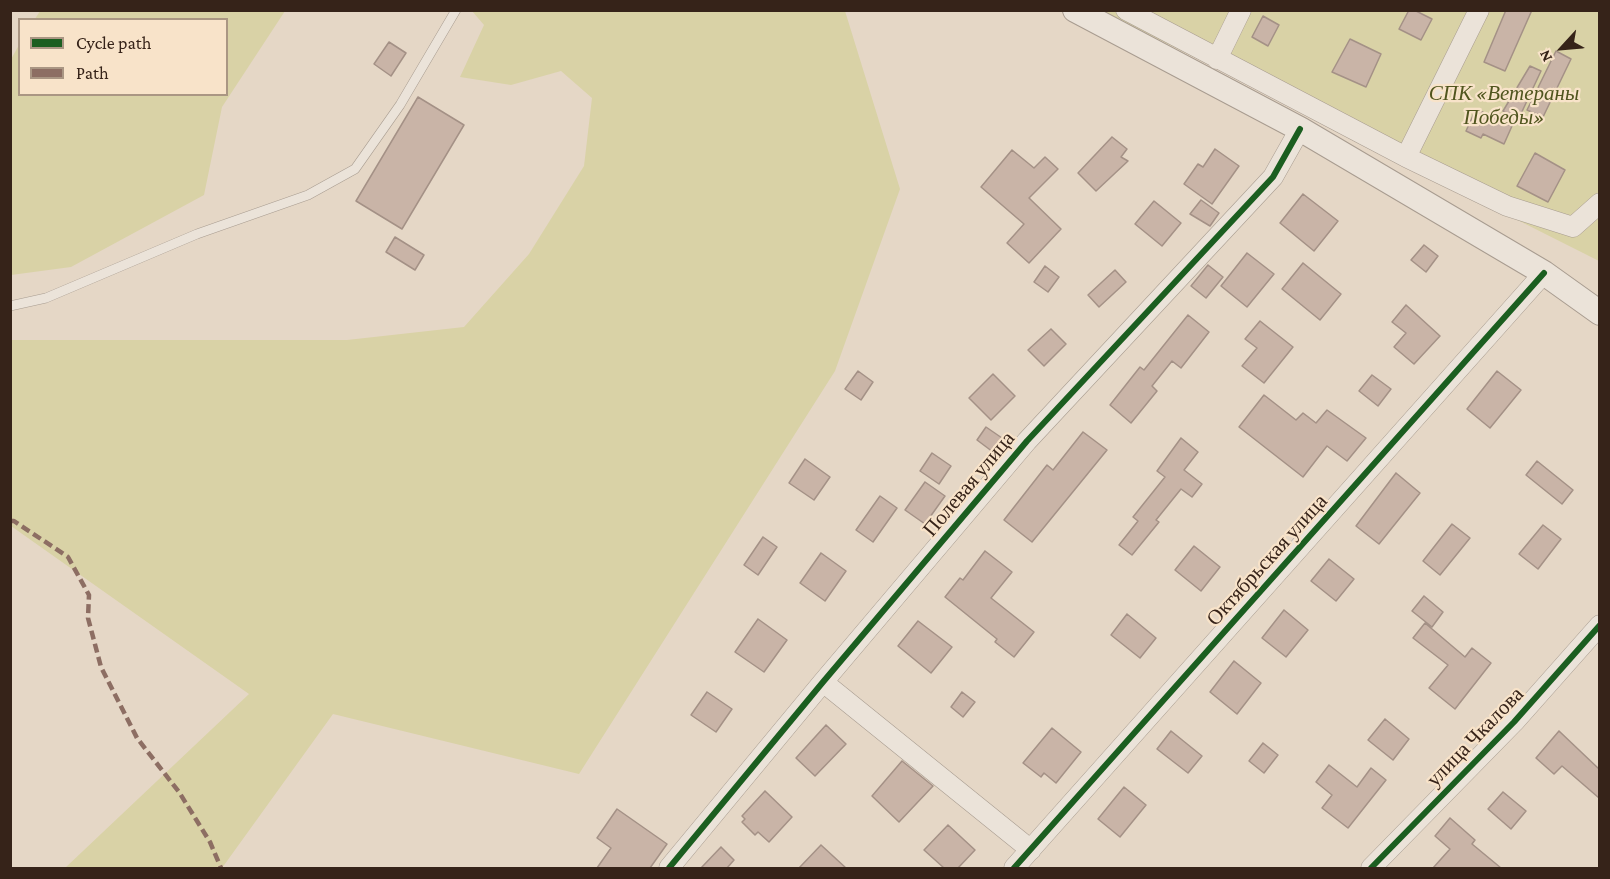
<!DOCTYPE html>
<meta charset="utf-8">
<style>
body{margin:0}
#map{position:relative;width:1610px;height:879px;overflow:hidden;background:#e5d7c6;font-family:"Crimson Pro",serif}
canvas{display:block}
.frame{position:absolute;inset:0;border:12px solid #362319;pointer-events:none}
.legend{position:absolute;left:18px;top:18px;width:210px;height:78px;box-sizing:border-box;background:#f8e3c9;border:2px solid #aa9683;margin:0;padding:8px 10px;list-style:none;font-size:18px;color:#362319}
.legend li{display:flex;align-items:center;gap:12px;height:30px}
.legend b{width:30px;border:2px solid #aa9683}
.north{position:absolute;left:1532px;top:18px;width:60px;height:60px;-webkit-text-stroke:4px #f8e3c9;paint-order:stroke;rotate:244deg;font-size:16px;font-weight:700;line-height:24px;text-align:center;color:#362319}
.north::after{content:'';display:block;margin:auto;width:21px;height:27px;background:#362319;clip-path:polygon(50% 0,100% 100%,50% 72%,0 100%)}
</style>
<div id="map">
<canvas width="1610" height="879"></canvas>
<div class="frame"></div>
<ul class="legend">
<li><b style="height:8px;background:#1b5e20"></b>Cycle path</li>
<li><b style="height:8px;background:#8d6e63"></b>Path</li>
</ul>
<div class="north">N</div>
</div>
<script>
const c = document.querySelector('canvas').getContext('2d');
c.lineJoin = 'round';
function fillPath(path, color) { c.fillStyle = color; c.fill(path, 'evenodd'); }
const toPath = rows => new Path2D(rows.map(r => 'M' + r).join(''));
function stroke(path, color, width, dash) { c.strokeStyle = color; c.lineWidth = width; c.lineCap = dash ? 'butt' : 'round'; c.setLineDash(dash || []); c.stroke(path); }
function label(font, color, halo, rows, align = 'center') {
  c.font = font + ' "Crimson Pro",serif'; c.lineWidth = 4.5; c.setLineDash([]); c.textBaseline = 'middle'; c.strokeStyle = halo; c.fillStyle = color; for (const [text, x, y, turn = 0] of rows) {
    c.save(); c.translate(x, y); c.rotate((+turn || 0) * Math.PI / 180); c.textAlign = isNaN(turn) ? turn : align; if (halo) c.strokeText(text, 0, 0); c.fillText(text, 0, 0); c.restore();
  }
}
fillPath(toPath([
 [40,11,285,11,222,107,204,195,71,267,11,275,10,61,19,45,20,94,226,94,226,20,35,19],
 [472,11,845,11,900,189,835,371,579,774,333,714,222,868,65,868,249,694,11,526,11,340,347,340,464,327,529,254,584,166,592,98,561,71,511,85,460,77,484,25],
 [1102,11,1599,11,1599,261]
]), '#d9d2a6');
const building = toPath([
 [1409,10,1414,10,1432,19,1421,40,1399,29,1409,10],
 [1506,10,1532,10,1505,71,1484,62,1506,10],
 [1263,16,1279,25,1268,46,1252,37,1263,16],
 [1350,39,1381,54,1366,87,1332,72,1350,39],
 [389,42,406,53,391,76,374,64,389,42],
 [1556,51,1571,59,1543,117,1527,110,1556,51],
 [1530,66,1541,71,1519,118,1503,111,1530,66],
 [418,97,464,125,402,229,356,201,418,97],
 [1476,109,1512,126,1504,144,1483,134,1481,138,1466,131,1476,109],
 [1112,137,1127,149,1121,157,1128,161,1096,191,1078,173,1112,137],
 [1215,149,1239,166,1212,204,1184,184,1198,164,1203,167,1215,149],
 [1012,150,1034,168,1045,157,1058,169,1029,198,1061,229,1029,263,1007,243,1024,224,981,187,1012,150],
 [1535,153,1565,170,1548,202,1517,186,1535,153],
 [1303,194,1338,221,1314,251,1280,223,1303,194],
 [1201,200,1219,213,1210,226,1190,214,1201,200],
 [1154,201,1181,223,1162,246,1135,224,1154,201],
 [395,237,424,255,415,270,386,252,395,237],
 [1424,245,1438,256,1426,272,1411,260,1424,245],
 [1247,253,1274,274,1247,307,1221,286,1247,253],
 [1303,263,1341,294,1320,320,1282,289,1303,263],
 [1208,265,1223,277,1206,298,1191,286,1208,265],
 [1045,266,1059,277,1048,292,1034,282,1045,266],
 [1115,270,1126,282,1099,307,1088,295,1115,270],
 [1406,305,1440,336,1414,364,1394,347,1406,333,1392,322,1406,305],
 [1188,315,1209,332,1181,368,1172,361,1152,386,1157,391,1131,423,1110,405,1140,367,1144,370,1188,315],
 [1260,321,1293,347,1264,383,1242,366,1257,348,1245,339,1260,321],
 [1051,329,1066,344,1044,366,1028,350,1051,329],
 [858,371,873,382,861,400,845,389,858,371],
 [1497,371,1521,390,1490,428,1467,409,1497,371],
 [993,374,1015,396,991,420,969,398,993,374],
 [1372,375,1391,389,1378,406,1359,391,1372,375],
 [1264,395,1296,420,1303,413,1316,423,1327,410,1366,438,1347,461,1327,446,1303,477,1239,427,1264,395],
 [986,427,1002,438,993,452,977,440,986,427],
 [1083,432,1107,450,1032,542,1004,520,1047,465,1053,470,1083,432],
 [1181,438,1198,452,1184,470,1202,484,1192,497,1181,489,1156,520,1159,522,1132,555,1119,545,1138,521,1133,517,1165,477,1157,471,1181,438],
 [932,453,951,466,939,484,920,471,932,453],
 [805,459,830,477,814,500,789,483,805,459],
 [1537,461,1573,490,1562,504,1526,475,1537,461],
 [1396,473,1420,493,1379,544,1356,526,1396,473],
 [925,482,945,496,925,524,905,510,925,482],
 [880,496,897,508,873,542,856,530,880,496],
 [1452,524,1470,538,1440,575,1423,561,1452,524],
 [1543,525,1561,539,1538,569,1519,554,1543,525],
 [763,537,777,547,758,575,744,565,763,537],
 [1194,546,1220,567,1201,591,1175,570,1194,546],
 [985,551,1012,572,991,598,1034,632,1014,657,995,642,997,639,945,597,960,578,963,580,985,551],
 [821,553,846,571,825,601,800,583,821,553],
 [1329,559,1354,579,1336,601,1311,581,1329,559],
 [1424,596,1443,612,1432,627,1412,611,1424,596],
 [1284,610,1308,630,1286,657,1262,638,1284,610],
 [1127,614,1156,638,1140,658,1111,635,1127,614],
 [758,619,787,640,764,672,735,652,758,619],
 [918,621,952,647,931,673,898,646,918,621],
 [1425,623,1465,657,1472,648,1491,663,1455,709,1429,688,1448,665,1413,638,1425,623],
 [1234,661,1261,683,1237,714,1210,692,1234,661],
 [707,692,732,709,716,732,691,715,707,692],
 [962,692,975,702,963,717,951,707,962,692],
 [1385,719,1409,739,1393,760,1368,740,1385,719],
 [826,725,846,744,815,776,796,758,826,725],
 [1052,728,1081,752,1056,783,1044,773,1041,777,1023,763,1052,728],
 [1171,731,1202,756,1188,773,1157,749,1171,731],
 [1559,731,1599,769,1599,798,1562,766,1554,774,1536,758,1559,731],
 [1263,743,1278,755,1264,773,1249,761,1263,743],
 [902,761,933,786,899,822,872,796,902,761],
 [1329,765,1357,787,1371,768,1386,780,1348,828,1322,808,1332,795,1316,782,1329,765],
 [1124,787,1146,805,1120,837,1098,819,1124,787],
 [765,791,792,817,769,842,758,832,755,835,742,822,745,819,742,816,765,791],
 [1503,792,1526,811,1511,829,1488,809,1503,792],
 [617,809,667,844,650,868,597,868,611,848,597,838,617,809],
 [1450,818,1475,840,1472,844,1501,868,1433,868,1450,849,1435,836,1450,818],
 [948,825,975,850,958,868,944,868,924,850,948,825],
 [821,845,846,868,799,868,821,845],
 [721,847,734,860,727,868,701,868,721,847]
]);
fillPath(building, '#c9b4a7');
stroke(building, '#a49186', 1.5);
const service = toPath([
 [10,306,46,298,197,234,308,195,355,169,400,105,456,10]
]);
const minor = toPath([
 [1126,10,1406,157,1507,206,1573,227,1600,203],
 [1217,59,1241,10],
 [1406,157,1479,10],
 [823,682,1031,850],
 [669,868,823,682,1027,441,1273,177,1300,129],
 [1014,868,1544,273],
 [1371,868,1514,722,1600,625]
]);
const tertiary = toPath([
 [1075,10,1300,129,1544,273,1600,313]
]);
stroke(service, '#a89c90', 10);
stroke(minor, '#a89c90', 21);
stroke(tertiary, '#a89c90', 26);
stroke(service, '#ebe3d9', 9);
stroke(minor, '#ebe3d9', 20);
stroke(tertiary, '#ebe3d9', 24);
stroke(toPath([
 [10,521,14,521,68,557,89,595,88,618,101,667,137,738,179,792,210,842,221,868]
]), '#8d6e63', 4.5, [9, 4.5]);
stroke(toPath([
 [669,868,823,682,1027,441,1273,177,1300,129],
 [1014,868,1544,273],
 [1371,868,1514,722,1600,625]
]), '#1b5e20', 6);
label('italic 21px', '#50551e', '#f8e3c9', [
 ["СПК «Ветераны",1504,94],
 ["Победы»",1504,118]
]);
label('21px', '#362319', '#f8e3c9', [
 ["Полевая улица",969,484,-50],
 ["Октябрьская улица",1267,560,-48],
 ["улица Чкалова",1475,737,-46]
]);
</script>
